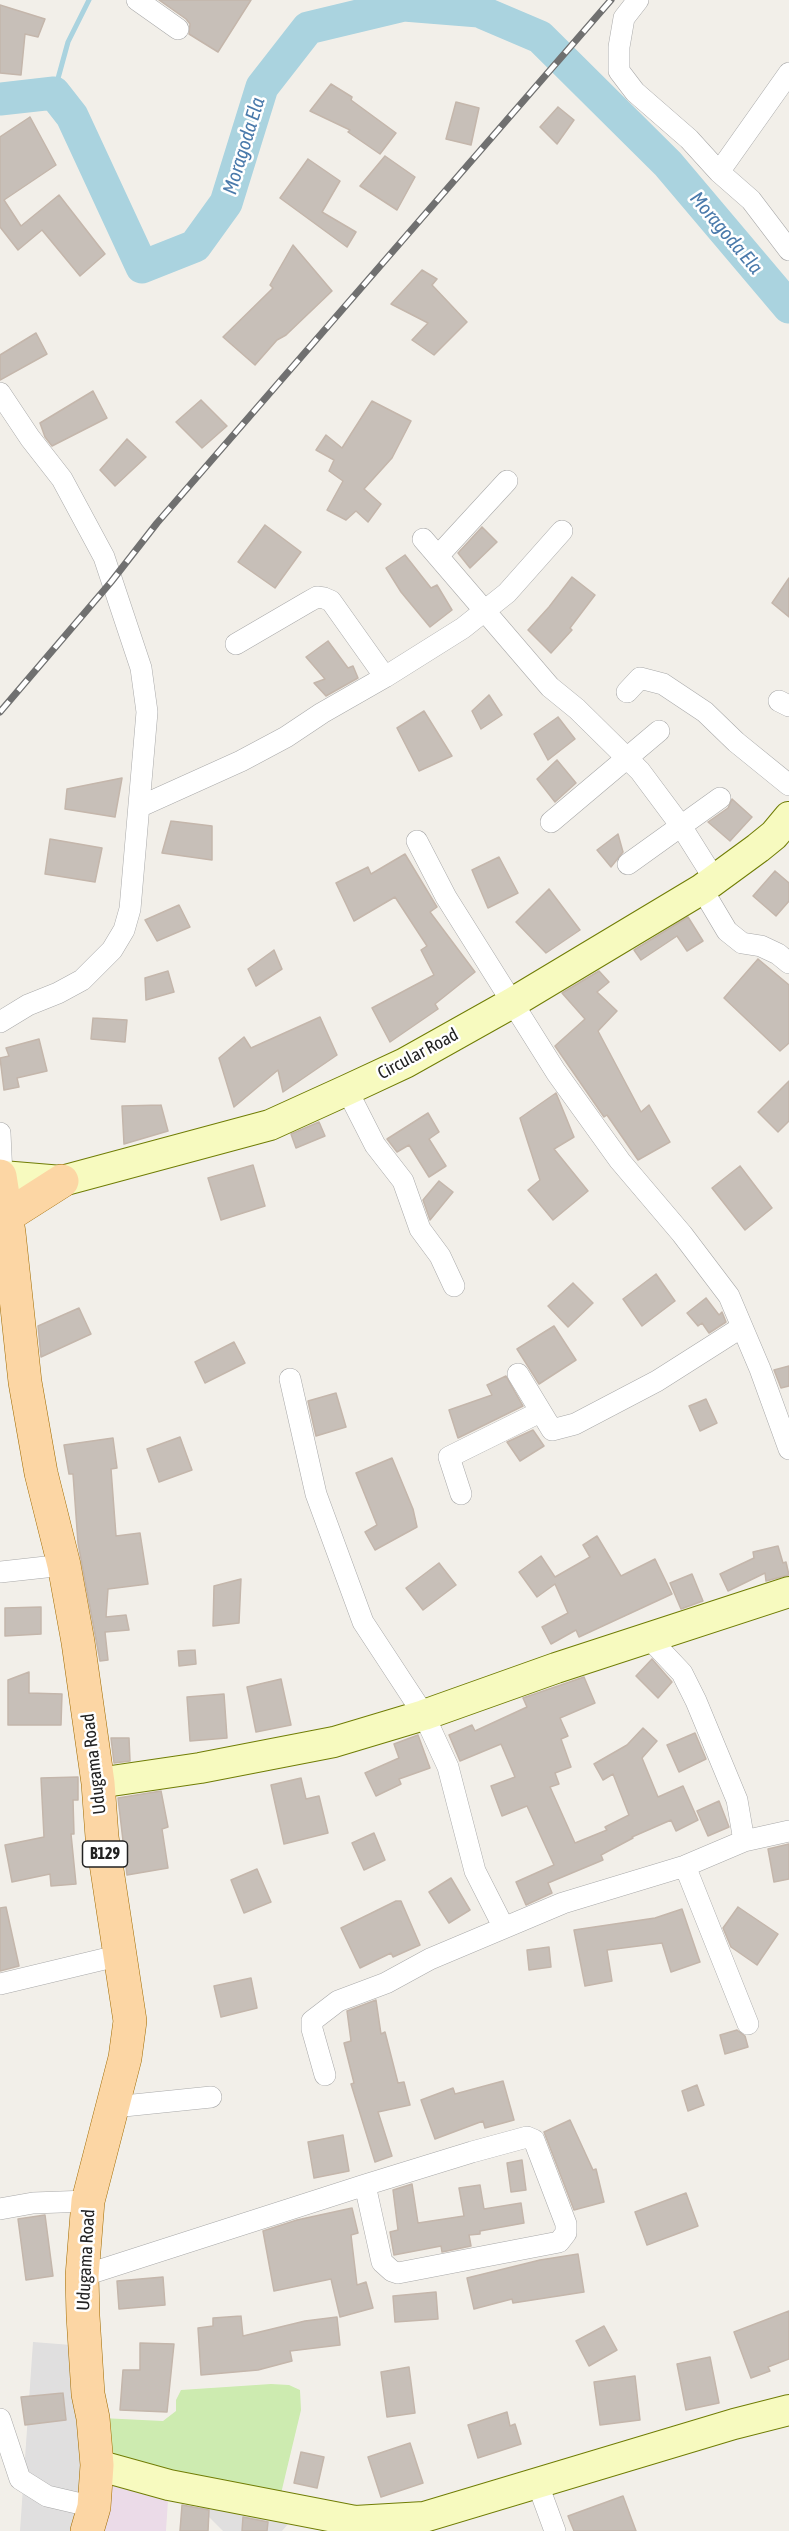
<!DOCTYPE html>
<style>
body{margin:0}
canvas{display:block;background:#f2efe9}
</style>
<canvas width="789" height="2531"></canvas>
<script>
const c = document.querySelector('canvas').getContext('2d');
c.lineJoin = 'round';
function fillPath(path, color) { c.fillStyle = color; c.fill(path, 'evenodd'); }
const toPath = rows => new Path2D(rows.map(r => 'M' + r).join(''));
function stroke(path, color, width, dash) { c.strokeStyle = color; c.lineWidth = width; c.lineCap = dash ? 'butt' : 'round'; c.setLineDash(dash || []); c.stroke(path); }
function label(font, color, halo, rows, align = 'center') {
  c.font = font + ' "Asap Condensed",sans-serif'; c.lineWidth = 5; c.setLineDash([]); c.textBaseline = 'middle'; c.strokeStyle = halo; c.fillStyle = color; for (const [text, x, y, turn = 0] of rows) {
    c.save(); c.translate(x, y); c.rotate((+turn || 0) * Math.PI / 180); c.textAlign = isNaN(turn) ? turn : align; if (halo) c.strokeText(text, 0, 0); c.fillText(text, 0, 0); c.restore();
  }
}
fillPath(toPath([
 [33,2342,84,2346,87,2531,20,2531],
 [189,2497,295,2516,282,2531,223,2531]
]), '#e0dfdf');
fillPath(toPath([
 [97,2465,169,2485,166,2531,87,2531]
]), '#ebdbe8');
fillPath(toPath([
 [271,2384,289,2385,300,2390,301,2410,278,2506,97,2465,101,2418,163,2421,176,2411,176,2400,181,2390]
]), '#cdebb0');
stroke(toPath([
 [54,93,68,42,89,0]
]), '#aad3df', 5);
stroke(toPath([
 [0,99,54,93,72,116,142,267,195,246,226,203,262,87,308,28,404,5,479,11,540,37,668,164,789,307]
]), '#aad3df', 33);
const building = toPath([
 [159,0,251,0,218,52,189,34,190,24,186,19,159,0],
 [0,5,45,19,38,37,25,34,21,75,0,73,0,5],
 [331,84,352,97,351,100,396,133,380,154,348,132,350,130,310,111,331,84],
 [456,102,479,108,471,145,446,139,456,102],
 [558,107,574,120,557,144,540,127,558,107],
 [30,117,56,165,4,200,21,226,59,195,105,254,80,276,42,230,18,250,0,227,0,137,30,117],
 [385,156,415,177,397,210,360,186,385,156],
 [308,159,340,181,322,212,356,232,347,247,280,198,308,159],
 [293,245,332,291,286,335,277,340,255,365,223,337,273,288,270,285,293,245],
 [422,270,437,279,432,285,467,322,434,355,412,340,428,323,391,304,422,270],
 [36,333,47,354,0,380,0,355,36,333],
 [93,391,107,418,52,446,45,437,40,423,93,391],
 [201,400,227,426,202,448,176,422,201,400],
 [372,401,411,421,392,458,364,489,381,504,368,522,356,511,346,520,327,510,343,481,329,471,334,460,316,450,326,435,342,448,372,401],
 [127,439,146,457,115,486,100,470,127,439],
 [265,525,301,552,275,588,238,562,265,525],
 [482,527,497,542,470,568,458,553,482,527],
 [405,555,431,588,437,585,452,610,430,627,401,592,386,568,405,555],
 [572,577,595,595,570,628,572,630,551,653,528,630,549,607,572,577],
 [789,578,789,617,772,603,789,578],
 [328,641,348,668,353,666,358,678,326,696,314,683,325,679,306,657,328,641],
 [489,695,502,715,481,729,472,711,489,695],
 [424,711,452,756,419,771,397,728,424,711],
 [558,717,575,739,548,760,534,734,558,717],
 [557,760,576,783,555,802,537,779,557,760],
 [122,778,115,817,65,809,67,789,122,778],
 [732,799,752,817,730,841,708,822,728,808,732,799],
 [171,821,212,826,212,860,162,853,171,821],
 [618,834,623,852,611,867,597,850,618,834],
 [50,839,102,848,95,882,45,874,50,839],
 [405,854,437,907,430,912,475,972,435,1004,438,1009,390,1042,372,1008,434,975,421,950,427,946,395,897,354,921,336,883,368,867,371,874,405,854],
 [499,857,518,893,488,908,472,870,499,857],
 [775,871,789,883,789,901,776,916,753,896,775,871],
 [549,889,580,930,546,953,516,922,549,889],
 [179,905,190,927,157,941,145,920,179,905],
 [688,917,703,941,687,951,677,936,641,960,634,950,688,917],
 [274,950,282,969,256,986,248,969,274,950],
 [758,959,789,985,789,1043,780,1051,724,998,758,959],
 [168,971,174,992,146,1000,145,978,168,971],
 [599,971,609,982,597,992,617,1011,598,1031,641,1112,649,1105,670,1142,638,1160,607,1115,604,1117,555,1046,585,1019,562,993,599,971],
 [320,1017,337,1055,283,1092,278,1070,234,1107,219,1058,244,1037,251,1048,320,1017],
 [93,1018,127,1020,125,1042,91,1039,93,1018],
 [39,1039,47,1071,17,1078,19,1087,4,1090,0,1058,9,1056,6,1048,39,1039],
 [789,1081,789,1121,778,1132,758,1112,789,1081],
 [556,1093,574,1137,554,1149,588,1191,553,1220,528,1190,540,1180,520,1118,556,1093],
 [161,1105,168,1131,124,1144,122,1106,161,1105],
 [428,1113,439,1132,429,1139,446,1166,429,1177,409,1145,397,1152,387,1139,428,1113],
 [319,1122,325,1136,296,1148,291,1134,319,1122],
 [253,1165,265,1206,221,1220,208,1178,253,1165],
 [740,1166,772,1208,745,1230,712,1188,740,1166],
 [439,1181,453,1192,430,1220,423,1200,439,1181],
 [656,1274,675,1301,642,1326,623,1299,656,1274],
 [573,1283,593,1303,568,1327,548,1306,573,1283],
 [706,1298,719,1315,722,1312,726,1322,709,1333,702,1323,698,1326,687,1313,706,1298],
 [79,1308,91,1334,41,1357,38,1326,79,1308],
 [554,1326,576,1360,539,1384,517,1349,554,1326],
 [234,1342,245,1363,205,1383,195,1362,234,1342],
 [789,1366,789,1386,781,1388,774,1370,789,1366],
 [506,1376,523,1406,458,1438,449,1410,492,1395,487,1385,506,1376],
 [336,1393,346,1427,316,1436,308,1401,336,1393],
 [706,1399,717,1423,700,1431,689,1406,706,1399],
 [533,1430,544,1446,520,1461,507,1442,533,1430],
 [180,1437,192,1470,159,1482,147,1449,180,1437],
 [113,1438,117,1468,111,1469,116,1536,140,1533,148,1584,108,1589,106,1617,126,1615,129,1630,105,1632,108,1660,100,1661,78,1543,73,1474,69,1474,64,1445,113,1438],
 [392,1458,413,1509,417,1527,375,1550,365,1532,377,1525,356,1473,392,1458],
 [597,1536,621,1576,655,1559,672,1594,579,1637,576,1630,551,1644,542,1627,568,1613,555,1584,537,1597,519,1572,541,1556,555,1577,590,1557,583,1545,597,1536],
 [778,1546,783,1563,786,1562,789,1575,766,1581,765,1573,728,1591,720,1574,754,1558,753,1552,778,1546],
 [439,1563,456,1585,423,1610,406,1588,439,1563],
 [692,1574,703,1601,681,1609,670,1583,692,1574],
 [241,1579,239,1623,213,1626,214,1586,241,1579],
 [41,1607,41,1634,5,1636,5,1608,41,1607],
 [195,1650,196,1664,179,1666,178,1651,195,1650],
 [652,1659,672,1682,658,1698,636,1676,652,1659],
 [29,1672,29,1693,62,1694,61,1725,8,1725,8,1680,29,1672],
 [584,1677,595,1703,560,1718,568,1736,561,1739,571,1767,555,1773,559,1784,550,1787,575,1843,607,1830,605,1827,629,1815,613,1774,603,1780,594,1764,627,1745,643,1728,657,1741,642,1758,658,1797,683,1786,698,1820,676,1831,671,1820,632,1837,633,1838,601,1855,603,1860,548,1883,552,1893,526,1905,516,1882,554,1865,527,1806,502,1816,491,1786,515,1777,501,1744,460,1761,449,1735,472,1725,475,1731,527,1707,523,1698,584,1677],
 [281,1679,291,1725,256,1732,247,1687,281,1679],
 [224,1694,227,1738,190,1741,187,1697,224,1694],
 [695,1733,706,1759,679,1772,667,1745,695,1733],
 [418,1735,430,1768,399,1779,401,1784,376,1796,365,1773,399,1758,394,1744,418,1735],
 [111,1738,129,1738,130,1761,114,1763,111,1738],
 [78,1777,78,1800,73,1800,74,1834,71,1834,76,1884,51,1886,50,1874,12,1882,5,1845,44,1837,41,1778,78,1777],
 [301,1778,306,1799,319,1796,328,1833,284,1844,271,1785,301,1778],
 [161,1791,168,1827,162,1829,168,1868,127,1875,118,1798,161,1791],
 [719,1801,729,1827,708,1836,697,1811,719,1801],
 [374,1833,385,1860,364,1870,352,1843,374,1833],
 [789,1844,789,1879,774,1882,768,1849,789,1844],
 [257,1869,271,1902,244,1913,231,1880,257,1869],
 [451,1878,470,1910,449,1923,429,1892,451,1878],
 [396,1901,401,1901,420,1945,393,1957,391,1953,360,1968,341,1928,396,1901],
 [6,1907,19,1966,0,1971,0,1908,6,1907],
 [738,1907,778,1934,757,1965,731,1947,723,1928,738,1907],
 [682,1909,700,1962,671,1972,662,1943,607,1950,612,1981,585,1986,574,1930,655,1918,682,1909],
 [549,1947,551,1967,529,1970,527,1950,549,1947],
 [251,1978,257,2008,221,2017,214,1986,251,1978],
 [376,2000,381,2034,385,2032,398,2083,404,2082,410,2105,378,2112,392,2156,375,2162,351,2084,354,2083,344,2043,351,2041,347,2011,376,2000],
 [737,2030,745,2036,748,2047,725,2054,720,2035,737,2030],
 [503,2081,514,2120,485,2128,483,2121,435,2139,421,2100,453,2088,455,2094,503,2081],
 [697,2085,704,2105,688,2111,682,2091,697,2085],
 [570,2120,593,2170,596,2169,604,2202,574,2210,544,2132,570,2120],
 [343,2135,349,2171,314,2178,308,2142,343,2135],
 [522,2160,526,2190,511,2192,507,2163,522,2160],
 [412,2184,418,2223,464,2216,459,2188,480,2185,484,2209,521,2203,524,2223,480,2231,480,2234,469,2235,471,2246,442,2252,441,2246,394,2255,390,2232,398,2230,393,2190,412,2184],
 [686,2193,698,2226,647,2245,635,2212,686,2193],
 [352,2208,358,2233,351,2235,357,2285,366,2282,373,2308,340,2317,331,2279,274,2291,263,2231,297,2220,352,2208],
 [45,2215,53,2276,26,2280,18,2219,45,2215],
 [578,2254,584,2292,513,2303,512,2299,474,2309,467,2278,540,2260,578,2254],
 [163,2277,165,2305,119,2309,117,2281,163,2277],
 [436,2292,438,2319,395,2322,393,2296,436,2292],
 [789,2311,789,2359,768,2367,770,2371,751,2378,734,2332,789,2311],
 [241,2316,243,2336,305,2321,337,2317,340,2345,290,2351,292,2361,258,2370,201,2375,198,2328,213,2326,213,2318,241,2316],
 [604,2326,617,2350,589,2366,576,2341,604,2326],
 [140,2343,174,2344,167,2412,120,2410,123,2370,140,2370,140,2343],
 [710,2357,719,2403,686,2410,677,2364,710,2357],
 [409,2367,415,2413,387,2417,381,2372,409,2367],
 [635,2376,640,2420,600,2425,594,2382,635,2376],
 [63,2393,66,2420,25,2425,21,2397,63,2393],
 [507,2412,510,2426,515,2424,521,2444,478,2458,468,2425,507,2412],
 [410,2443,423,2483,381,2497,368,2457,410,2443],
 [301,2452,324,2457,317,2488,294,2483,301,2452],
 [623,2496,636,2531,574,2531,568,2516,623,2496],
 [182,2505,209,2510,208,2531,180,2531,182,2505],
 [243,2517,268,2522,267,2531,242,2531,243,2517]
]);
fillPath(building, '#c7bfb8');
stroke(building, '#c4b6ab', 1.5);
const street = toPath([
 [137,0,178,29],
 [638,0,624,18,619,47,619,71,635,92,689,139,719,172,751,200,789,250],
 [719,172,789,73],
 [0,393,30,438,62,479,104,557,141,668,147,712,130,909,124,930,112,950,82,980,58,993,28,1005,0,1022],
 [423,539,550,687,577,709,640,771,681,826,715,880],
 [443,551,438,556,507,481],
 [236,644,308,602,317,597,324,598,331,601,385,677],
 [627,692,640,678,663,684,705,712,736,742,789,785],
 [779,701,789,706],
 [139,807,241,761,286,737,322,713,385,677,463,628,507,593,562,531],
 [551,822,659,731],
 [417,841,446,897,556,1072,620,1161,682,1234,729,1296,760,1369,789,1449],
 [628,864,720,798],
 [702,889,727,931,742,943,761,946,778,954,789,963],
 [347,1090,375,1145,403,1181,420,1229,440,1256,454,1286],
 [0,1133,2,1176],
 [518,1374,552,1430,575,1424,657,1381,742,1327],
 [290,1379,316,1494,363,1622,424,1715,448,1767,475,1871,503,1926],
 [461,1494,449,1457,540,1412],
 [0,1572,64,1565],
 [649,1638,682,1673,696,1701,737,1800,744,1841],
 [685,1866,748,2024],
 [0,1984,121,1955],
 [325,2075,312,2029,312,2021,338,2001,386,1983,430,1959,563,1903,685,1866,744,1841,789,1831],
 [114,2107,211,2097],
 [0,2209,33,2203,88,2201],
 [82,2276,365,2185,472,2152,527,2137,534,2140,566,2224,566,2233,559,2242,398,2273,392,2271,382,2262,365,2185],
 [0,2419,20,2479,47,2496,94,2507],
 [537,2482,555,2531]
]);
const secondary = toPath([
 [2,1176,62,1181,270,1125,347,1090,405,1063,512,1003,702,889,758,848,774,835,789,817],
 [98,1783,200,1768,334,1742,424,1715,556,1668,789,1592],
 [97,2465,169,2485,355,2521,424,2517,734,2424,789,2410]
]);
const primary = toPath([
 [0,1176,9,1233,25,1382,41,1473,64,1565,78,1642,98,1783,102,1837,130,2021,125,2058,88,2201,82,2276,83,2316,88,2394,93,2418,97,2465,94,2507,87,2531],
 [0,1207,7,1216,62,1181]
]);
stroke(street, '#a9a9a9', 22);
stroke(secondary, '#707d05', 32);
stroke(primary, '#a06b00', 34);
stroke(street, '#fff', 21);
stroke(secondary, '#f7fabf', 30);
stroke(primary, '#fcd6a4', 33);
const rail = toPath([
 [0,712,111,582,157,523,611,0]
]);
stroke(rail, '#707070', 7);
stroke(rail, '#fff', 4.5, [14]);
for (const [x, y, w] of [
 [105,1854,45]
]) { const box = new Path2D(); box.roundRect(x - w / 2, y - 13, w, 26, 4.5); c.fillStyle = '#fff'; c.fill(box); stroke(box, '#222', 1.5); }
label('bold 16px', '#222', null, [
 ["B129",105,1854]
]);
label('18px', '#222', '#fff', [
 ["Circular Road",418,1054,-28],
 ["Udugama Road",94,1764,-97],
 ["Udugama Road",86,2260,-87]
]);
label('italic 20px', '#4a7aab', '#fff', [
 ["Moragoda Ela",244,146,-73],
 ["Moragoda Ela",726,233,50]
]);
</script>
